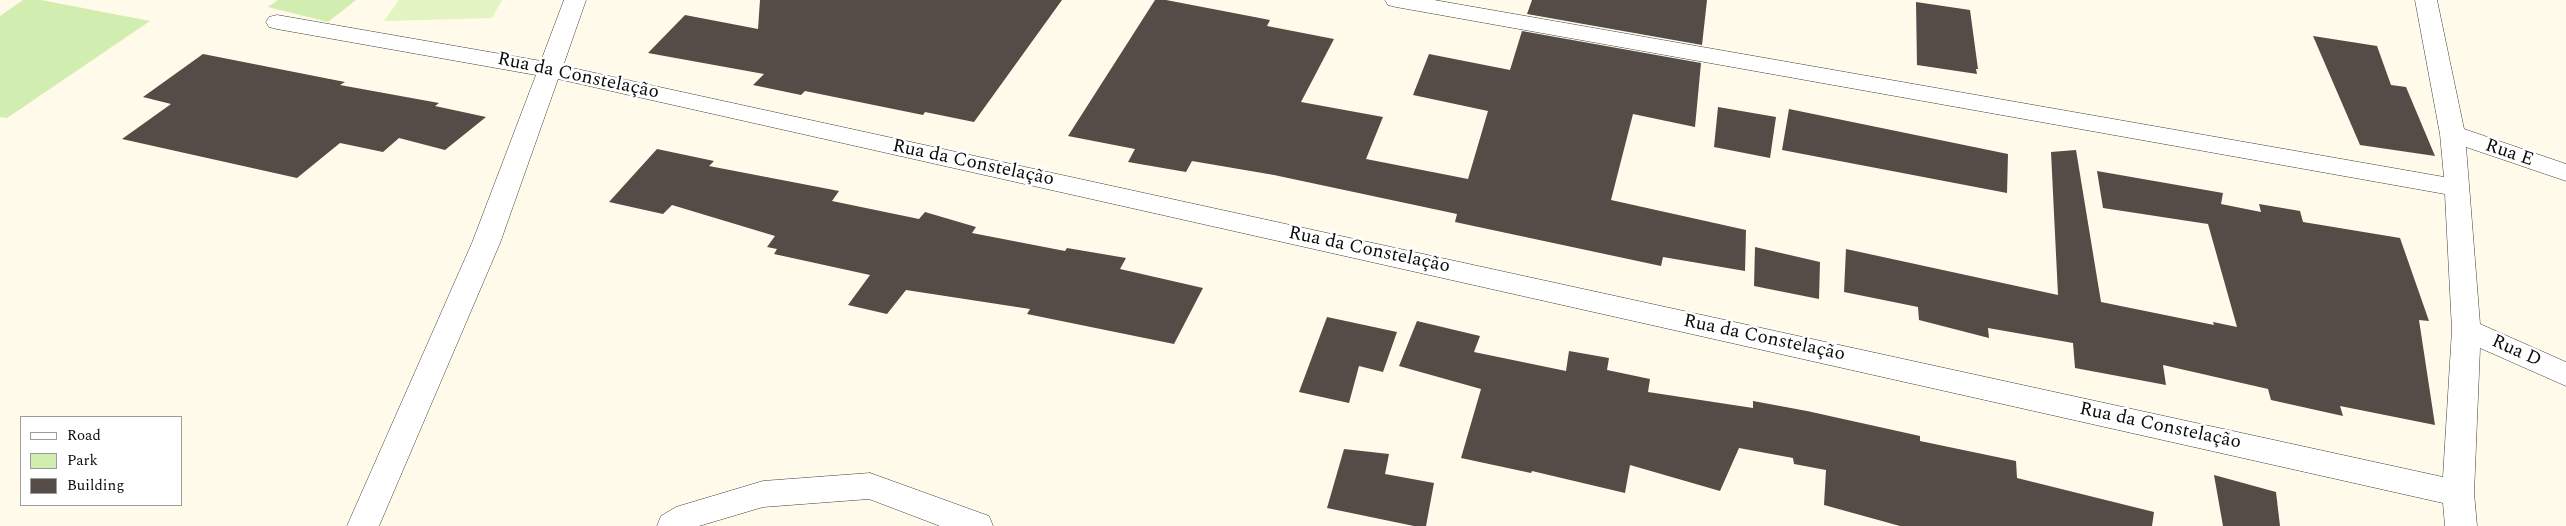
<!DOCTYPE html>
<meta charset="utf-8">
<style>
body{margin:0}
#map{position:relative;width:2566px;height:526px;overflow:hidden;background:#fffae9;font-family:Spectral,serif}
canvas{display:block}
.legend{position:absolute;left:20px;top:416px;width:162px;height:90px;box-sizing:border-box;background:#fff;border:1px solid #9d9d9d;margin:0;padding:6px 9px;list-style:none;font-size:15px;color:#0b0b0b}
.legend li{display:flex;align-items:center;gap:10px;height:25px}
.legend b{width:25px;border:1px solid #9d9d9d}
</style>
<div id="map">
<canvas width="2566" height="526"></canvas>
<ul class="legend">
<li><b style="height:6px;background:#fff"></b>Road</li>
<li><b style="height:14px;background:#d1edaf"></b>Park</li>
<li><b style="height:14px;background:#554c47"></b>Building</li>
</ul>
</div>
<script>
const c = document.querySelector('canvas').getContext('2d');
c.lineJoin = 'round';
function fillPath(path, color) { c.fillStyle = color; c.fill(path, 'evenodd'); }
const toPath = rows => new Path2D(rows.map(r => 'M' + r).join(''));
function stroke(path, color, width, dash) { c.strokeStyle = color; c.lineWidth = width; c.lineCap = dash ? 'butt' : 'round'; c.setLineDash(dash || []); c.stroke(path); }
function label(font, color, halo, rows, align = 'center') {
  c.font = font + ' Spectral,serif'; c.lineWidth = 5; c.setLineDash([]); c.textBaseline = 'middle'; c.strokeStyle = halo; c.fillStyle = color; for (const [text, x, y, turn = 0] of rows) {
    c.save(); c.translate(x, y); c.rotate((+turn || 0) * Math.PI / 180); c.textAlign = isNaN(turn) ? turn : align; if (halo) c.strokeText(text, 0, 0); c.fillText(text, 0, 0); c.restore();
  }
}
fillPath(toPath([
 [23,0,41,0,150,21,7,118,0,117,0,16],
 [278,0,356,0,328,22,268,7]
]), '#d1edaf');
fillPath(toPath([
 [399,0,502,0,492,18,384,21]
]), '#e4f3c2');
fillPath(toPath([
 [760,0,1062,0,974,122,925,112,923,115,805,91,801,95,753,85,764,74,648,53,685,15,758,29],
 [1155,0,1166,0,1270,20,1267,26,1334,39,1301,102,1383,117,1366,159,1468,179,1488,111,1413,95,1429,54,1510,70,1522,31,1701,63,1695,127,1633,114,1611,200,1746,230,1745,271,1663,257,1661,266,1455,222,1457,214,1274,175,1192,161,1186,172,1128,162,1135,149,1068,136],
 [1532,0,1707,0,1702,45,1527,14],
 [1916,2,1970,10,1978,69,1976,69,1977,74,1917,65],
 [2313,36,2377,46,2391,85,2406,87,2435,156,2360,145],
 [203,54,345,82,340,85,439,103,435,106,486,117,445,150,399,138,383,152,340,143,297,178,122,139,171,104,143,97],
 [1718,107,1776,117,1770,158,1714,147],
 [1789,109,2008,154,2007,193,1782,150],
 [657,149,714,161,709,166,839,191,832,201,919,219,925,212,976,227,972,233,1065,251,1067,248,1126,258,1120,269,1203,288,1174,344,1027,314,1030,309,906,290,887,314,848,305,870,275,774,254,777,249,767,247,775,236,672,205,663,214,609,202],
 [2076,150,2101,302,2214,325,2213,322,2237,327,2208,224,2103,208,2097,171,2223,193,2221,204,2261,212,2259,204,2300,211,2303,222,2400,238,2429,321,2419,320,2435,425,2340,406,2343,416,2271,400,2268,389,2163,365,2166,385,2075,368,2073,343,1988,328,1989,338,1919,320,1918,307,1844,292,1846,249,2058,295,2051,152],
 [1755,247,1820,262,1819,299,1754,286],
 [1327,317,1397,332,1383,372,1359,366,1349,403,1299,392],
 [1417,321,1480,336,1474,352,1566,371,1569,351,1609,358,1607,370,1650,379,1648,392,1753,408,1753,401,1807,411,1920,436,1920,441,2016,461,2017,478,2154,512,2152,526,1900,526,1824,505,1826,470,1794,464,1793,458,1739,448,1720,491,1630,465,1625,493,1532,471,1531,473,1461,458,1481,389,1399,366],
 [1344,449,1389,454,1385,474,1434,483,1426,526,1414,526,1327,508],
 [2214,475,2276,492,2280,526,2223,526]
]), '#554c47');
const minor = toPath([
 [564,0,586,0,563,66,2443,477,2452,330,2445,194,1396,7,1388,5,1385,0,1434,0,2444,177,2440,134,2415,0,2437,0,2464,129,2566,164,2566,181,2466,147,2480,324,2566,362,2566,386,2480,348,2474,493,2477,526,2445,526,2443,503,558,79,500,243,379,526,347,526,472,243,536,75,277,29,269,27,266,22,269,17,277,15,541,61,564,0],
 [870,473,989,516,993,526,940,526,869,499,763,507,699,526,657,526,661,516,676,507,763,481,870,473]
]);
stroke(minor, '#3e3e3e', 1);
fillPath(minor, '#fff');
label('19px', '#0b0b0b', '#fff', [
 ["Rua da Constelação",578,77,12],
 ["Rua E",2509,154,19],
 ["Rua da Constelação",973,164,12],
 ["Rua da Constelação",1369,251,12],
 ["Rua da Constelação",1764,339,12],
 ["Rua D",2516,352,24],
 ["Rua da Constelação",2160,427,12]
]);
</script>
